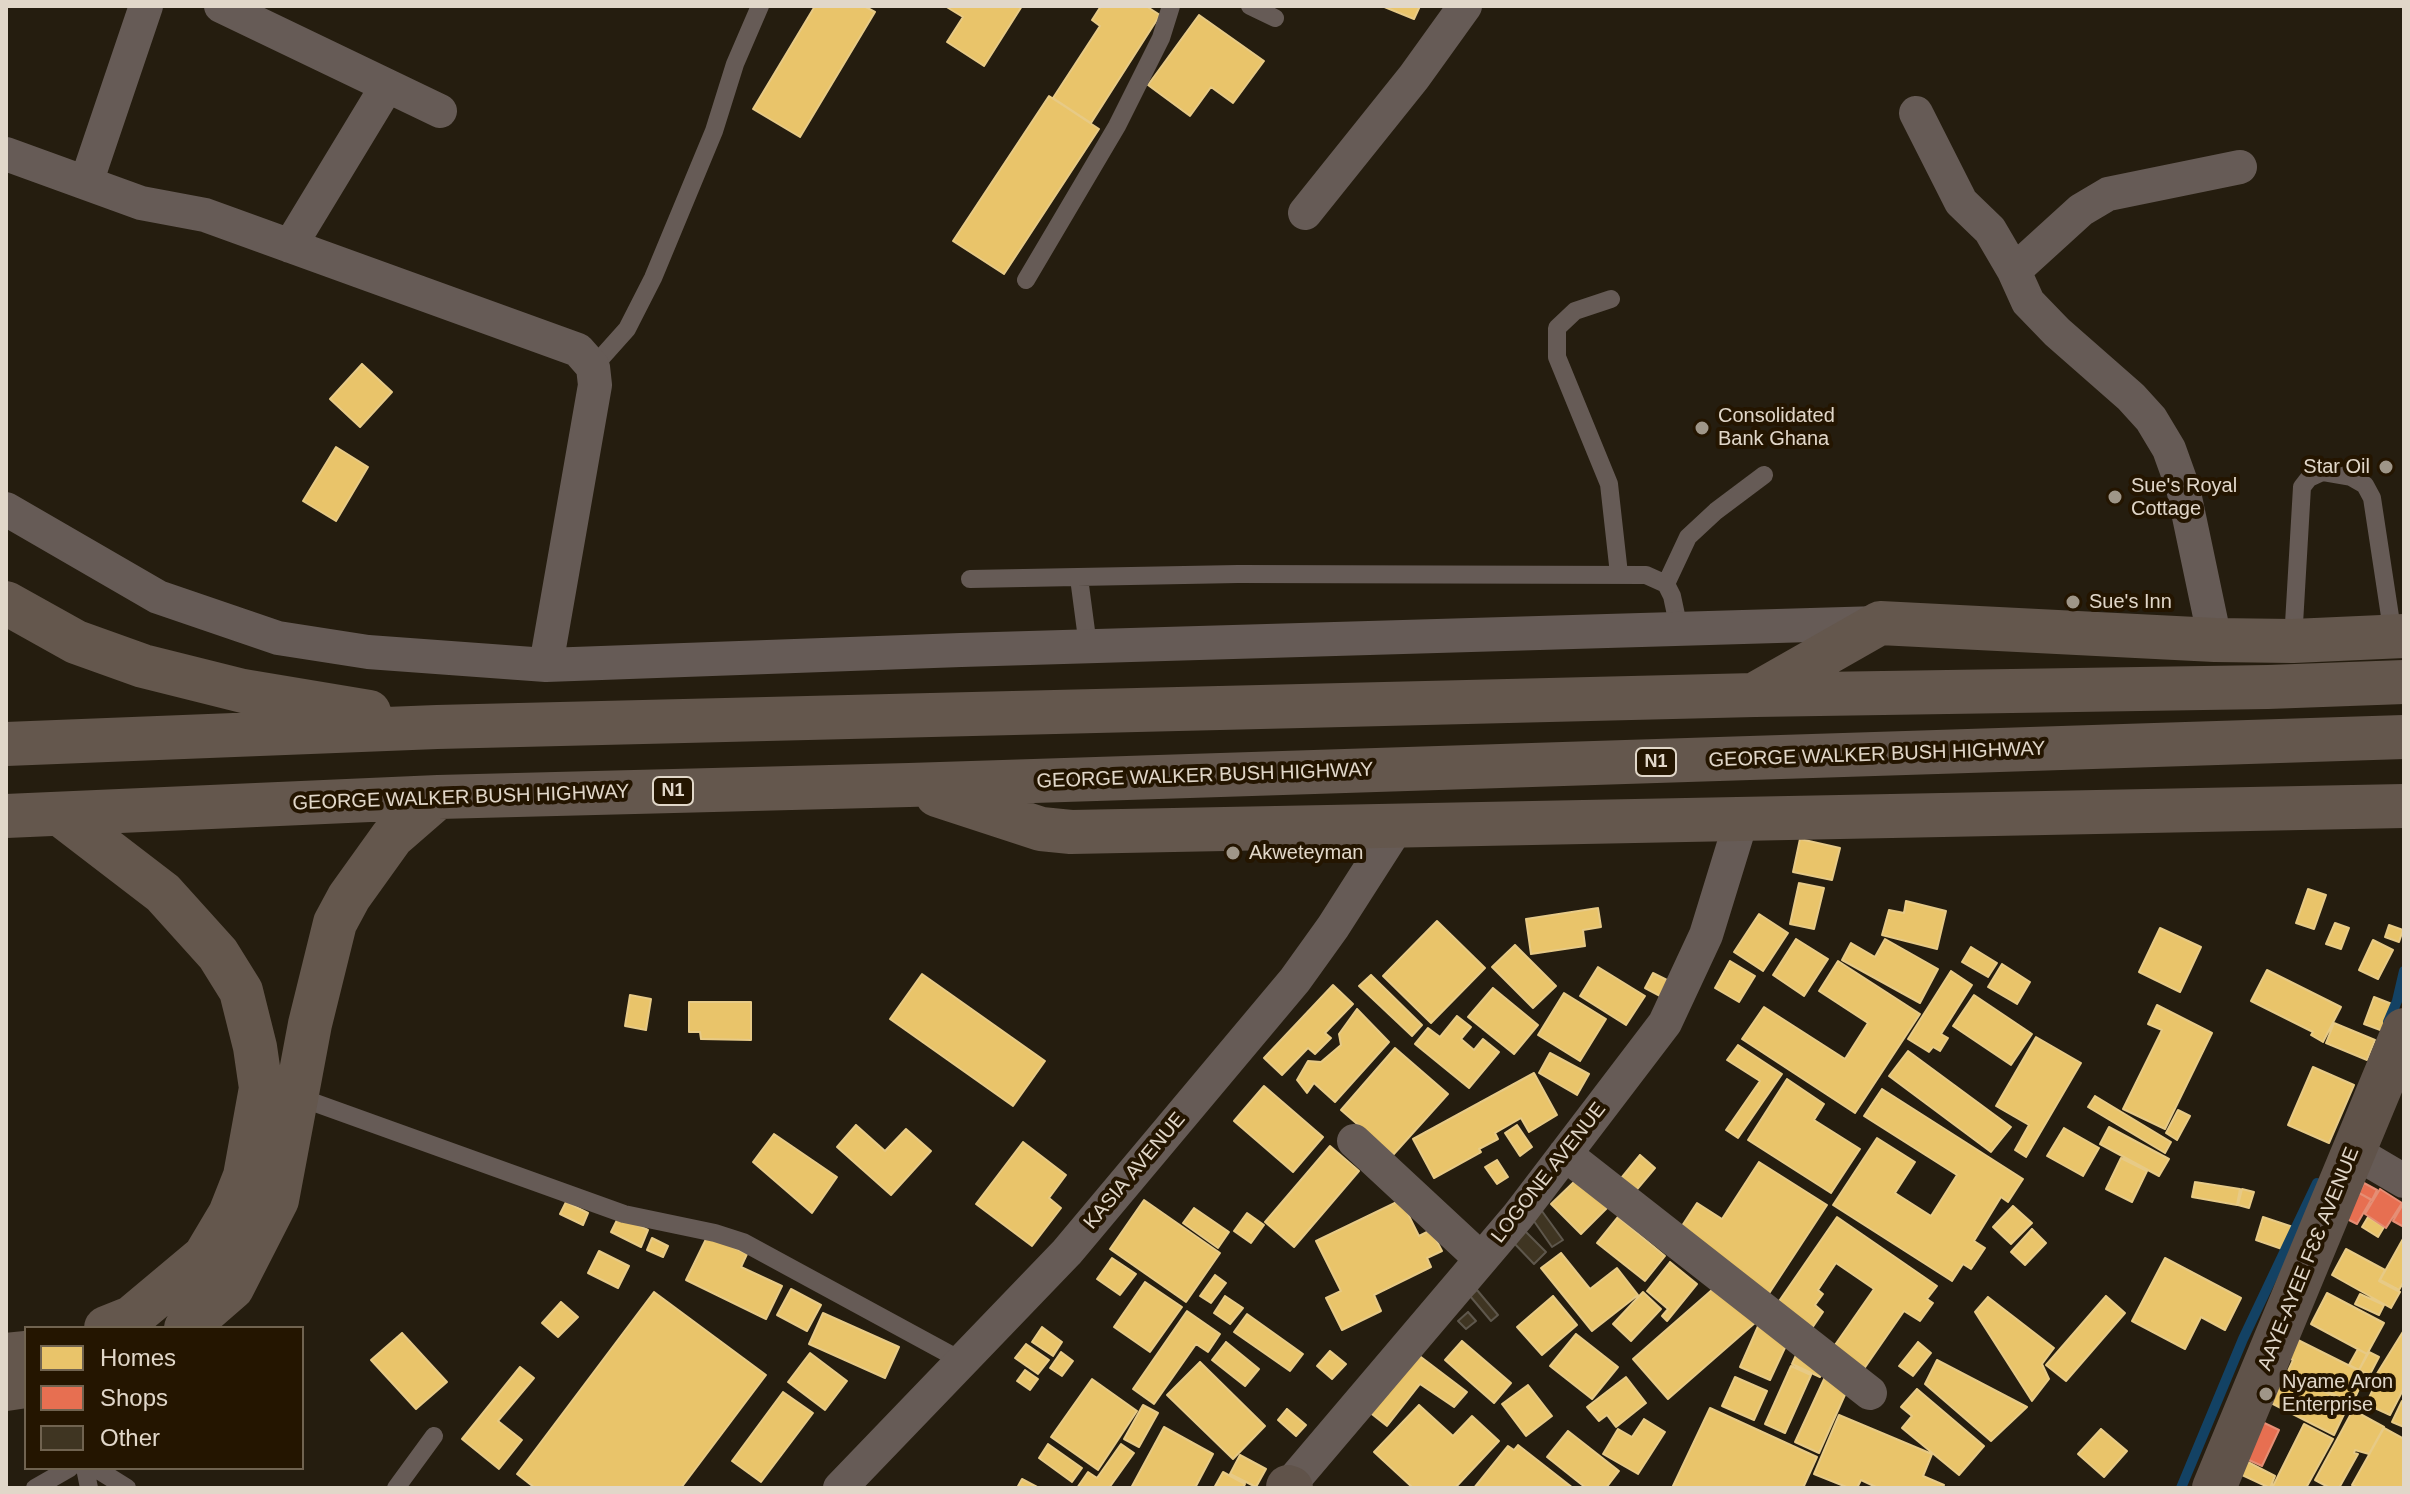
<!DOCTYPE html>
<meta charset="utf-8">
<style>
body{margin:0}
#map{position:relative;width:2410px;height:1494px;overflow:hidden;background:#251d0f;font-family:Arial,sans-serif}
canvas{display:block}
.frame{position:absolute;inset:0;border:8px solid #e1d7c9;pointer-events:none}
.legend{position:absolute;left:24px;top:1326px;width:280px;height:144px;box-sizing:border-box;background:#241500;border:2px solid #706350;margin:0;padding:10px 14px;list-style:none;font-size:24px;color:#e1d7c9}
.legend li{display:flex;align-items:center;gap:16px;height:40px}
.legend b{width:40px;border:2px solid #706350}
</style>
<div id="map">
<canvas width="2410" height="1494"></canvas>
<div class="frame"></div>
<ul class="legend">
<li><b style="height:22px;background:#e9c46a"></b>Homes</li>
<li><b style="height:22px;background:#e76f51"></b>Shops</li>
<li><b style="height:22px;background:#3f3522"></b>Other</li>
</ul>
</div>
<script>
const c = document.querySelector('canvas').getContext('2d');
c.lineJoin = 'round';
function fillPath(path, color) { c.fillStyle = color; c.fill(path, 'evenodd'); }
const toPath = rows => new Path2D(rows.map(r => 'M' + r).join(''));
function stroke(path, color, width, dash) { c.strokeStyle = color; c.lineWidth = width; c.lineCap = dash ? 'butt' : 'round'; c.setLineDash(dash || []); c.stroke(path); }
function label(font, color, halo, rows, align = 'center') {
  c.font = font + ' Arial,sans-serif'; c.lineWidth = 8; c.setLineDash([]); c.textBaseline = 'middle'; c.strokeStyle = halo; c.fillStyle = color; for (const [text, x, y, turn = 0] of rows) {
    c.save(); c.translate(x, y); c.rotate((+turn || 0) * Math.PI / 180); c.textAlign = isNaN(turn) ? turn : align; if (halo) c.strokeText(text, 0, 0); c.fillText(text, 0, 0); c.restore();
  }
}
const homes = toPath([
 [815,6,864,6,875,12,800,137,753,109,815,6],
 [945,6,1022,6,984,66,947,42,963,17,945,6],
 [1101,6,1146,6,1160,15,1091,123,1053,98,1100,26,1092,20,1101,6],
 [1382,6,1420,6,1414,19,1382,6],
 [1199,15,1264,61,1233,103,1211,87,1190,116,1148,85,1199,15],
 [1049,96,1099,129,1004,274,953,241,1049,96],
 [362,364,392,392,360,427,330,399,362,364],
 [336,447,368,467,336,521,303,501,336,447],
 [1800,839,1840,848,1832,880,1793,872,1800,839],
 [1799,883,1824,888,1814,929,1790,924,1799,883],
 [2308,889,2326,895,2314,929,2296,923,2308,889],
 [1906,901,1946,911,1937,949,1882,935,1889,910,1904,913,1906,901],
 [1598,908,1601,927,1583,930,1585,946,1531,954,1526,919,1598,908],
 [1759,914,1788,933,1763,971,1734,952,1759,914],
 [1437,921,1485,968,1431,1023,1383,976,1437,921],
 [2335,923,2349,928,2341,949,2326,944,2335,923],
 [2389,925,2403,930,2399,942,2385,937,2389,925],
 [2160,928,2201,947,2180,992,2139,972,2160,928],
 [1796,939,1828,959,1804,996,1773,975,1796,939],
 [1885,939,1938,969,1920,1003,1842,960,1851,943,1875,957,1885,939],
 [2373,940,2393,950,2378,979,2359,970,2373,940],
 [1515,945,1556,986,1533,1008,1492,967,1515,945],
 [1971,947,1997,963,1988,977,1962,962,1971,947],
 [1730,961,1755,976,1739,1002,1715,988,1730,961],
 [1838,961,1920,1014,1855,1113,1742,1039,1764,1007,1845,1059,1868,1023,1819,991,1838,961],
 [2002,964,2030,982,2017,1004,1988,987,2002,964],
 [1598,967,1645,996,1626,1025,1580,996,1598,967],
 [2267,970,2341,1007,2323,1042,2311,1035,2313,1032,2251,1001,2267,970],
 [1951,971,1972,985,1941,1034,1948,1038,1940,1051,1933,1047,1929,1052,1908,1039,1951,971],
 [1653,973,1669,981,1662,997,1645,988,1653,973],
 [922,974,1045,1061,1013,1106,890,1019,922,974],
 [1371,975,1422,1025,1412,1036,1359,986,1371,975],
 [1333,985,1353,1004,1325,1033,1331,1038,1315,1054,1308,1048,1282,1075,1264,1058,1333,985],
 [1493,988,1538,1025,1514,1054,1468,1017,1493,988],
 [1564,993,1606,1019,1580,1061,1538,1035,1564,993],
 [630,995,651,999,646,1030,625,1026,630,995],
 [1974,995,2032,1034,2011,1065,1953,1026,1974,995],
 [2374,997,2392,1004,2383,1031,2364,1024,2374,997],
 [689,1002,751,1002,751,1040,701,1039,700,1032,689,1032,689,1002],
 [2157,1005,2212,1033,2165,1129,2123,1109,2162,1030,2148,1024,2157,1005],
 [1357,1009,1389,1042,1335,1102,1314,1083,1307,1093,1297,1080,1308,1061,1321,1062,1341,1045,1339,1034,1357,1009],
 [1457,1016,1471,1027,1461,1039,1474,1050,1483,1039,1499,1052,1469,1088,1415,1044,1428,1028,1440,1037,1457,1016],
 [2334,1023,2375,1040,2367,1060,2326,1043,2334,1023],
 [2036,1037,2081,1063,2026,1157,2015,1150,2029,1125,1996,1106,2036,1037],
 [1738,1045,1782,1074,1738,1138,1726,1130,1760,1081,1727,1060,1738,1045],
 [1395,1048,1448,1094,1393,1155,1341,1110,1395,1048],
 [1908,1051,2011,1127,1991,1152,1889,1076,1908,1051],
 [1550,1053,1589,1074,1577,1095,1539,1073,1550,1053],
 [2313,1067,2354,1085,2329,1143,2288,1125,2313,1067],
 [1534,1073,1557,1115,1529,1132,1521,1118,1495,1133,1498,1139,1479,1149,1481,1152,1434,1178,1413,1139,1534,1073],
 [1787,1079,1824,1104,1814,1120,1860,1149,1831,1193,1748,1140,1787,1079],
 [1264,1086,1323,1137,1293,1172,1234,1121,1264,1086],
 [1882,1089,2023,1179,2008,1202,2001,1197,1974,1241,1985,1248,1971,1269,1963,1264,1952,1281,1833,1205,1877,1138,1915,1162,1895,1193,1931,1216,1957,1175,1864,1116,1882,1089],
 [2095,1096,2171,1142,2165,1153,2088,1107,2095,1096],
 [2178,1110,2190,1116,2177,1140,2166,1133,2178,1110],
 [856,1125,885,1151,906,1129,931,1151,891,1195,837,1147,856,1125],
 [1517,1125,1532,1147,1520,1156,1505,1133,1517,1125],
 [2109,1127,2169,1159,2159,1176,2100,1144,2109,1127],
 [2064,1128,2099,1148,2083,1176,2047,1156,2064,1128],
 [774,1134,837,1177,812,1213,753,1162,774,1134],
 [1023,1142,1066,1175,1049,1198,1061,1208,1032,1246,976,1204,1023,1142],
 [1330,1146,1359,1171,1294,1247,1265,1222,1330,1146],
 [1640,1155,1655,1168,1633,1194,1618,1182,1640,1155],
 [2121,1158,2147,1171,2132,1202,2106,1189,2121,1158],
 [1497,1160,1508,1177,1497,1184,1485,1167,1497,1160],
 [1759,1162,1827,1205,1768,1295,1676,1235,1697,1203,1722,1219,1759,1162],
 [1577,1179,1607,1208,1581,1234,1551,1204,1577,1179],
 [2195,1182,2240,1189,2237,1205,2192,1197,2195,1182],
 [2242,1189,2254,1192,2249,1208,2238,1205,2242,1189],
 [1144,1200,1220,1253,1186,1302,1110,1249,1144,1200],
 [1401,1200,1419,1236,1431,1230,1442,1251,1427,1258,1431,1267,1374,1295,1381,1311,1342,1330,1326,1298,1341,1291,1316,1241,1401,1200],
 [566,1202,588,1213,583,1225,560,1214,566,1202],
 [2013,1206,2032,1223,2011,1244,1993,1227,2013,1206],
 [1194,1208,1229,1232,1218,1248,1183,1223,1194,1208],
 [1247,1213,1264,1225,1251,1243,1234,1231,1247,1213],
 [619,1216,648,1230,641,1247,611,1232,619,1216],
 [1618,1217,1665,1256,1645,1281,1597,1243,1618,1217],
 [1837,1217,1937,1286,1927,1299,1933,1303,1920,1321,1904,1311,1859,1376,1828,1355,1874,1289,1836,1263,1818,1290,1823,1294,1815,1305,1823,1312,1810,1331,1775,1307,1837,1217],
 [2263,1217,2293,1227,2282,1249,2256,1240,2263,1217],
 [2368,1217,2384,1227,2378,1237,2362,1227,2368,1217],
 [2032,1229,2046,1243,2025,1265,2011,1252,2032,1229],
 [708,1235,747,1254,741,1267,782,1286,766,1319,686,1280,708,1235],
 [2404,1237,2404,1281,2399,1290,2380,1280,2404,1237],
 [652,1238,668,1246,663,1257,647,1250,652,1238],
 [2346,1249,2385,1270,2379,1281,2400,1292,2391,1308,2332,1275,2346,1249],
 [599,1251,629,1266,618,1288,588,1273,599,1251],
 [1561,1253,1590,1289,1617,1268,1638,1295,1592,1331,1541,1268,1561,1253],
 [1112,1258,1136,1274,1120,1295,1097,1279,1112,1258],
 [2165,1258,2241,1298,2225,1330,2201,1317,2185,1349,2132,1321,2165,1258],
 [1670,1262,1697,1284,1667,1321,1662,1316,1668,1309,1647,1291,1670,1262],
 [1215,1275,1226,1283,1211,1303,1200,1296,1215,1275],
 [1145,1282,1182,1307,1150,1352,1114,1327,1145,1282],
 [1721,1282,1756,1322,1668,1399,1633,1359,1721,1282],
 [791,1289,821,1305,807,1331,777,1315,791,1289],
 [654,1292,766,1375,681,1488,535,1488,517,1474,654,1292],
 [1643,1292,1661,1309,1631,1341,1613,1324,1643,1292],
 [2327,1293,2384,1323,2367,1354,2311,1324,2327,1293],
 [2360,1294,2384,1305,2379,1315,2355,1304,2360,1294],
 [1225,1296,1243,1308,1230,1324,1214,1313,1225,1296],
 [1553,1296,1577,1325,1542,1355,1517,1327,1553,1296],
 [2106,1296,2125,1313,2066,1381,2046,1365,2106,1296],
 [1988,1297,2054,1348,2042,1364,2049,1379,2032,1401,1975,1312,1988,1297],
 [561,1302,578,1317,558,1337,542,1323,561,1302],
 [1187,1311,1220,1334,1208,1352,1196,1344,1154,1404,1133,1389,1187,1311],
 [823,1313,899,1347,885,1378,809,1344,823,1313],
 [1247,1314,1303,1354,1290,1371,1234,1332,1247,1314],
 [1759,1324,1790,1337,1770,1380,1740,1367,1759,1324],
 [1042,1327,1062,1342,1053,1356,1032,1342,1042,1327],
 [2404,1330,2404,1388,2390,1415,2366,1404,2376,1383,2373,1380,2404,1330],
 [402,1333,447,1382,416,1409,371,1360,402,1333],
 [1576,1334,1618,1367,1592,1399,1550,1366,1576,1334],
 [2292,1337,2366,1374,2352,1404,2288,1371,2293,1360,2283,1355,2292,1337],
 [1462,1341,1511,1383,1494,1403,1445,1360,1462,1341],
 [1226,1342,1259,1369,1245,1386,1212,1360,1226,1342],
 [1918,1342,1931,1353,1913,1376,1899,1366,1918,1342],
 [1026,1344,1049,1360,1038,1374,1015,1358,1026,1344],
 [2358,1349,2367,1354,2359,1370,2349,1365,2358,1349],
 [1330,1351,1346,1364,1332,1379,1317,1366,1330,1351],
 [1413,1351,1467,1392,1454,1407,1420,1384,1387,1426,1368,1411,1413,1351],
 [1061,1352,1073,1361,1062,1376,1050,1368,1061,1352],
 [2369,1352,2379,1357,2368,1378,2366,1377,2368,1374,2359,1370,2369,1352],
 [810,1353,847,1381,825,1410,788,1382,810,1353],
 [1797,1353,1826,1366,1820,1377,1792,1364,1797,1353],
 [1937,1360,2027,1407,1991,1441,1925,1384,1937,1360],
 [1200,1362,1265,1426,1233,1459,1167,1395,1200,1362],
 [1791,1366,1811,1375,1785,1433,1765,1424,1791,1366],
 [520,1367,534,1378,498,1421,522,1440,499,1469,462,1439,520,1367],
 [1025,1370,1038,1379,1030,1390,1017,1381,1025,1370],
 [2287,1372,2349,1404,2334,1435,2271,1403,2287,1372],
 [1626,1377,1646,1403,1616,1427,1607,1415,1599,1421,1587,1407,1626,1377],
 [1735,1377,1767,1391,1754,1420,1722,1406,1735,1377],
 [1825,1377,1848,1388,1819,1453,1795,1442,1825,1377],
 [1092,1379,1137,1411,1098,1470,1051,1437,1092,1379],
 [1528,1385,1552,1416,1526,1436,1502,1404,1528,1385],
 [1917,1389,1984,1446,1959,1475,1902,1428,1912,1416,1901,1407,1917,1389],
 [783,1392,813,1413,761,1482,732,1461,783,1392],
 [2402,1401,2404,1402,2404,1427,2392,1422,2402,1401],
 [1143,1405,1158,1413,1139,1447,1124,1439,1143,1405],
 [1419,1405,1453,1436,1472,1416,1499,1441,1455,1488,1413,1488,1374,1452,1419,1405],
 [1710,1408,1817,1457,1803,1488,1672,1488,1710,1408],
 [1287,1409,1306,1425,1296,1436,1278,1420,1287,1409],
 [2353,1410,2384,1427,2369,1454,2355,1450,2354,1453,2358,1454,2339,1488,2330,1488,2315,1480,2353,1410],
 [1839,1415,1932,1454,1923,1476,1944,1485,1942,1488,1878,1488,1861,1480,1857,1488,1849,1488,1814,1474,1839,1415],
 [1644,1419,1665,1432,1638,1474,1603,1454,1618,1429,1632,1437,1644,1419],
 [2304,1424,2333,1439,2306,1488,2272,1488,2304,1424],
 [1164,1427,1213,1454,1195,1488,1131,1488,1164,1427],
 [2384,1428,2404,1439,2404,1488,2358,1488,2352,1485,2384,1428],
 [2101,1429,2127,1451,2104,1477,2078,1454,2101,1429],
 [1568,1431,1619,1471,1606,1488,1586,1488,1547,1457,1568,1431],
 [1048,1444,1082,1468,1072,1482,1039,1458,1048,1444],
 [1121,1444,1134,1453,1109,1488,1077,1488,1088,1472,1097,1478,1121,1444],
 [1518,1445,1573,1488,1474,1488,1508,1446,1514,1450,1518,1445],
 [1240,1455,1266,1469,1256,1487,1230,1474,1240,1455],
 [2246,1461,2275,1476,2270,1488,2240,1474,2246,1461],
 [1223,1472,1245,1484,1243,1488,1214,1488,1223,1472],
 [1022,1479,1039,1488,1017,1488,1022,1479]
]);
fillPath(homes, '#e9c46a');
stroke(homes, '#e7ca86', 2);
const shops = toPath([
 [2364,1183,2377,1190,2372,1200,2359,1193,2364,1183],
 [2380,1189,2402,1203,2386,1228,2365,1214,2380,1189],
 [2359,1193,2371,1200,2357,1224,2345,1218,2359,1193],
 [2403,1204,2404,1205,2404,1227,2393,1221,2403,1204],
 [2256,1419,2279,1430,2262,1466,2240,1456,2256,1419]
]);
fillPath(shops, '#e76f51');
stroke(shops, '#e58e75', 2);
stroke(toPath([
 [2388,1022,2397,1001,2404,971],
 [2181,1488,2243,1339,2317,1183]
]), '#134264', 10);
const building = toPath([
 [1539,1207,1563,1240,1552,1247,1529,1214,1539,1207],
 [1524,1230,1546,1252,1534,1264,1512,1241,1524,1230],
 [1477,1290,1498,1315,1491,1321,1470,1296,1477,1290],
 [1468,1312,1476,1321,1466,1329,1458,1321,1468,1312]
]);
fillPath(building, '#3f3522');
stroke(building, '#5e574c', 2);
stroke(toPath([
 [1250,6,1275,18],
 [1026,280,1117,126,1161,38,1171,6],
 [1611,299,1575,311,1557,328,1557,357,1609,484,1619,574],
 [593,367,627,329,653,278,714,131,735,64,760,6],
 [1079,578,1088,646],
 [970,579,1238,574,1646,575,1666,584,1672,596,1679,629],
 [1666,584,1688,537,1716,511,1764,475],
 [2293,641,2302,487,2309,478,2322,472,2351,477,2365,485,2372,498,2393,636],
 [296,1096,624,1214,715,1233,743,1242,962,1361],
 [85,1468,89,1488],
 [95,1468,127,1488],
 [35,1488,70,1468],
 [396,1488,434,1436]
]), '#665b56', 18);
stroke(toPath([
 [221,6,440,111],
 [1916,113,1961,202,1990,230,2014,271,2028,302,2057,332,2131,397,2151,419,2169,449,2183,488,2215,640],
 [6,154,141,203,205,215,578,350,593,367,595,385,546,665],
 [86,183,146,6],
 [1305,213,1414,77,1465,6],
 [290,246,387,86],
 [2014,271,2081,210,2108,194,2240,167],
 [6,509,158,597,278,638,368,652,546,665,961,650,1879,623],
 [1354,1141,1481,1259],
 [2353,1151,2404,1181],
 [1565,1154,1870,1393],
 [840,1488,1067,1252,1295,980,1333,927,1397,827],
 [1287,1488,1518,1216,1665,1023,1706,935,1742,818]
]), '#665b56', 34);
stroke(toPath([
 [1288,1487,1291,1488],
 [2214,1488,2404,1030]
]), '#60534a', 44);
stroke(toPath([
 [6,603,76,642,143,666,243,691,369,712],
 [1757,693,1880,623,2215,640,2293,641,2404,636],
 [6,744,437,727,1755,695,2268,687,2404,682],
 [937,795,1041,829,1071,832,2404,806],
 [60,814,163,893,218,954,241,991,255,1047,261,1088,245,1176,230,1214,205,1256,131,1318,106,1328],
 [6,816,438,797,909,785,2404,737],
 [186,1328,232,1288,277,1200,310,1024,335,923,349,897,392,837,438,797],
 [6,1355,26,1353],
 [6,1389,26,1386]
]), '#64574d', 44);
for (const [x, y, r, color] of [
 [1702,428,8,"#9f9688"],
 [2386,467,8,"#9f9688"],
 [2115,497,8,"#9f9688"],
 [2073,602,8,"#9f9688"],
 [1233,853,8,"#9f9688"],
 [2266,1394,8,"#9f9688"]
]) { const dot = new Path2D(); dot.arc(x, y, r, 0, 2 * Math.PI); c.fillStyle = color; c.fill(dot); stroke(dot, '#241500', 3); }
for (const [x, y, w] of [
 [1656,762,40],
 [673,791,40]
]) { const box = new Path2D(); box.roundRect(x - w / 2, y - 14, w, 28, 6); c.fillStyle = '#241500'; c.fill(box); stroke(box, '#e1d7c9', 2); }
label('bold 18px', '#e1d7c9', null, [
 ["N1",1656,762],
 ["N1",673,791]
]);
label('20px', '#e1d7c9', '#241500', [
 ["Consolidated",1718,416],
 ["Bank Ghana",1718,439],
 ["Star Oil",2370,467,"right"],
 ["Sue's Royal",2131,486],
 ["Cottage",2131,509],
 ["Sue's Inn",2089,602],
 ["Akweteyman",1249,853],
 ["Nyame Aron",2282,1382],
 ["Enterprise",2282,1405]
], 'left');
label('20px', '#e1d7c9', '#241500', [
 ["GEORGE WALKER BUSH HIGHWAY",1877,755,-2],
 ["GEORGE WALKER BUSH HIGHWAY",1205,776,-2],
 ["GEORGE WALKER BUSH HIGHWAY",461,798,-2],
 ["KASIA AVENUE",1135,1171,-50],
 ["LOGONE AVENUE",1549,1173,-52],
 ["AAYE-AYEE FƐƐ AVENUE",2309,1259,-68]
]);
</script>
